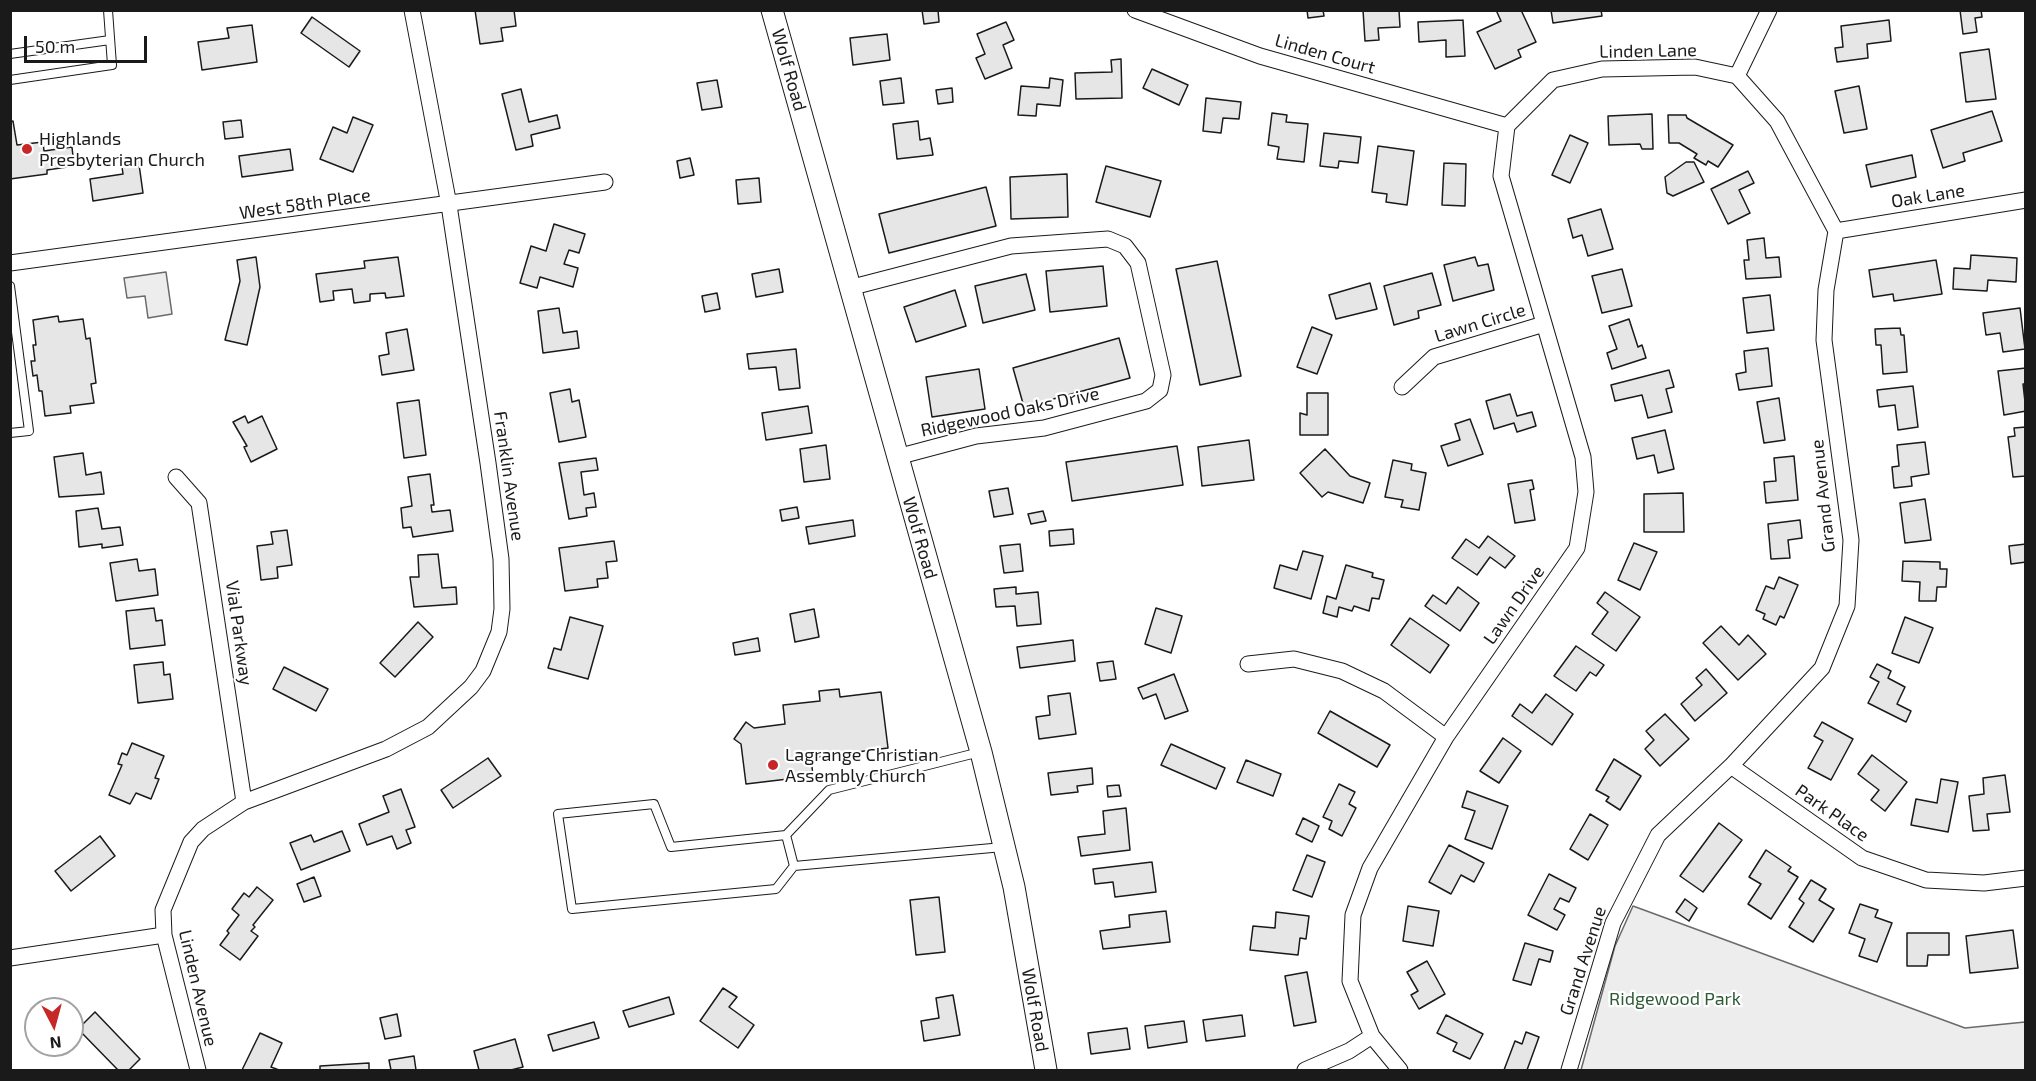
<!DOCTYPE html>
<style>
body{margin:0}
#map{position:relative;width:2036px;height:1081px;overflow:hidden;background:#fff;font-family:"Exo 2",sans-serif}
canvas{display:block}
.frame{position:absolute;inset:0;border:12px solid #1a1a1a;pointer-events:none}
.north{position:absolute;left:24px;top:997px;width:60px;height:60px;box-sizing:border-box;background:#fff;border:2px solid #a3a3a3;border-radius:50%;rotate:174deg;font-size:16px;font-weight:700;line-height:24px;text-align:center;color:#1a1a1a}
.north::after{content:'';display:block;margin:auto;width:21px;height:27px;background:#c62828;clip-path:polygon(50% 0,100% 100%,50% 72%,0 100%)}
.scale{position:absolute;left:24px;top:36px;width:123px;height:27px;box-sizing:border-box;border:3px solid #1a1a1a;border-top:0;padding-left:8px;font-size:18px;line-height:21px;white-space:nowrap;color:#1a1a1a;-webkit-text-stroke:4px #fff;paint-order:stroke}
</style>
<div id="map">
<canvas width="2036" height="1081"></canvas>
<div class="frame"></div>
<div class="north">N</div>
<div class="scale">50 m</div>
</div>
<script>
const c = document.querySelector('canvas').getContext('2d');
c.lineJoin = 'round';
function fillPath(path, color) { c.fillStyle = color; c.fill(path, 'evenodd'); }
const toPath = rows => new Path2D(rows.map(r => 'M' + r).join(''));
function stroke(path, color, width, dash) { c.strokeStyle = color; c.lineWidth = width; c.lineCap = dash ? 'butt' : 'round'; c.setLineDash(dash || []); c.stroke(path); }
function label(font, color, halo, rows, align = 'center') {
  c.font = font + ' "Exo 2",sans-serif'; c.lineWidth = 4.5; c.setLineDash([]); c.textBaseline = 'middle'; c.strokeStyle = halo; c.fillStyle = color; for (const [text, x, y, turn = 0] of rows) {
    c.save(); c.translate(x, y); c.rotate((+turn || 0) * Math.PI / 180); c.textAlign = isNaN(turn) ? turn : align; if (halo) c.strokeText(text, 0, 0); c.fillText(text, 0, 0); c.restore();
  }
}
const built = toPath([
 [166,272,172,314,148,318,145,296,127,298,124,278,166,272],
 [1633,906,1965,1028,2025,1022,2025,1070,1581,1070,1615,946,1633,906]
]);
fillPath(built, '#ededed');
stroke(built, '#6a6a6a', 1.5);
const building = toPath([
 [475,10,514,10,516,26,501,28,503,41,480,44,475,10],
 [922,10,938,10,939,22,924,24,922,10],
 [1307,10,1323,10,1324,16,1308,18,1307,10],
 [1363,10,1399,10,1400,27,1378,28,1379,40,1365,41,1363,10],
 [1496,10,1521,10,1536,42,1518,50,1521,57,1495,69,1477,32,1501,21,1496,10],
 [1551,10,1601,10,1602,16,1553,23,1551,10],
 [1960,10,1981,10,1982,17,1975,18,1977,32,1963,34,1960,10],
 [312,17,360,51,349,67,301,33,312,17],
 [1463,20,1465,56,1446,57,1446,40,1419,42,1418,22,1463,20],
 [1889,20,1891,41,1867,44,1868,58,1837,62,1835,48,1843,47,1841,26,1889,20],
 [1006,22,1014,40,1003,45,1012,68,985,79,976,58,985,54,977,34,1006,22],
 [252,25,257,62,202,70,198,42,229,38,227,28,252,25],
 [887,34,890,60,853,65,850,38,887,34],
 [1989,49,1996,99,1966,102,1960,53,1989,49],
 [1121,59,1122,98,1076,99,1075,73,1112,72,1111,60,1121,59],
 [1152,69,1188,85,1179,105,1143,88,1152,69],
 [901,78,904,103,883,105,880,81,901,78],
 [1050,78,1063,80,1060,106,1037,104,1036,116,1018,115,1021,86,1049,88,1050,78],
 [717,80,722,107,702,110,697,83,717,80],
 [1859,86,1867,129,1844,133,1835,91,1859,86],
 [952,88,953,102,938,104,936,90,952,88],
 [521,89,529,122,557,115,560,128,531,135,533,146,516,150,502,94,521,89],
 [1206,98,1241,102,1239,119,1223,118,1221,133,1203,131,1206,98],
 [1992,111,2002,141,1963,153,1965,161,1943,168,1931,130,1992,111],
 [1272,113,1287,115,1286,122,1308,124,1304,162,1277,159,1279,147,1268,145,1272,113],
 [1652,114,1653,149,1642,149,1640,144,1609,145,1608,116,1652,114],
 [1668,115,1686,115,1687,118,1733,145,1718,167,1708,161,1706,165,1694,158,1697,154,1679,143,1669,143,1668,115],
 [353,117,373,125,353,172,320,159,333,127,347,133,353,117],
 [241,120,243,137,225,139,223,122,241,120],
 [13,121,17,145,43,142,44,151,72,147,74,166,47,170,47,174,10,179,10,122,13,121],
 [918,121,920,140,930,138,933,155,897,159,893,124,918,121],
 [1324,133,1361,137,1358,163,1339,161,1338,168,1320,166,1324,133],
 [1570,135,1588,143,1570,183,1552,175,1570,135],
 [1378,146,1414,151,1407,205,1386,202,1387,194,1372,192,1378,146],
 [290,149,293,170,242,177,239,156,290,149],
 [1912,155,1916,177,1871,187,1866,165,1912,155],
 [138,157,143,193,93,201,90,179,123,174,121,160,138,157],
 [690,158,694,175,680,178,677,161,690,158],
 [1686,162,1694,162,1704,182,1673,196,1667,193,1665,177,1686,162],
 [1444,163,1466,164,1465,206,1442,205,1444,163],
 [1106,166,1161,181,1150,217,1096,202,1106,166],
 [1748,171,1754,183,1739,190,1750,213,1728,224,1711,189,1748,171],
 [1067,174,1068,217,1011,219,1010,177,1067,174],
 [759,178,761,202,738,204,736,180,759,178],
 [986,187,996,226,889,253,879,214,986,187],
 [1601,209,1613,249,1588,256,1582,235,1573,238,1568,219,1601,209],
 [554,224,585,234,579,253,569,250,564,264,578,268,573,287,540,277,537,288,520,283,531,246,546,251,554,224],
 [1764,238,1766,258,1779,257,1781,277,1746,279,1744,260,1749,260,1747,240,1764,238],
 [1971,255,2017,258,2016,282,1988,280,1987,291,1953,289,1954,268,1970,269,1971,255],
 [256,257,260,287,247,345,225,340,240,281,237,260,256,257],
 [398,257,404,296,386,298,385,293,370,294,370,301,354,303,352,289,333,291,334,300,320,302,316,274,365,268,364,261,398,257],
 [1475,257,1478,266,1488,264,1494,290,1453,301,1444,265,1475,257],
 [1936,260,1942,294,1894,301,1893,294,1873,297,1869,270,1936,260],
 [1217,261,1241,376,1200,385,1176,269,1217,261],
 [1103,266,1107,306,1050,312,1046,271,1103,266],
 [779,269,783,292,756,297,752,274,779,269],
 [1622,269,1632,306,1602,313,1592,276,1622,269],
 [1432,273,1441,305,1418,311,1419,318,1394,325,1384,286,1432,273],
 [1026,274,1035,310,983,323,975,286,1026,274],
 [1370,283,1377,309,1336,319,1329,295,1370,283],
 [955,290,966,326,916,342,904,307,955,290],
 [717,293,720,309,705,312,702,296,717,293],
 [1770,295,1774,330,1747,333,1743,298,1770,295],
 [559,308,563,333,577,331,579,348,543,353,538,311,559,308],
 [2020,308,2025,349,2003,352,2000,333,1986,335,1983,313,2020,308],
 [58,316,59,322,83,319,86,339,90,338,96,383,91,384,94,403,70,406,71,413,45,416,42,391,39,391,37,375,33,376,31,361,35,361,33,345,36,345,33,320,58,316],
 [1629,319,1638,347,1642,345,1646,358,1612,369,1607,353,1617,349,1609,326,1629,319],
 [1312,327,1332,335,1317,374,1297,367,1312,327],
 [1900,328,1901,335,1904,335,1907,372,1883,374,1881,345,1876,345,1875,329,1900,328],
 [407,329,414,370,382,375,379,356,389,354,386,333,407,329],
 [1119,338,1130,378,1024,407,1013,368,1119,338],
 [1768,348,1772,386,1739,390,1736,374,1746,372,1744,351,1768,348],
 [796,349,800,388,779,390,776,367,749,369,747,354,796,349],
 [2026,368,2026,384,2023,384,2026,411,2004,415,1998,371,2026,368],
 [979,369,985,409,932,417,926,377,979,369],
 [1669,370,1674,387,1666,389,1672,412,1648,418,1642,395,1615,401,1611,385,1669,370],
 [1913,386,1918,427,1898,430,1895,405,1879,407,1877,390,1913,386],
 [570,389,572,402,579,400,586,437,559,442,550,393,570,389],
 [1307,393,1328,393,1328,435,1300,435,1300,413,1307,415,1307,393],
 [1510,394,1517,416,1532,412,1536,426,1517,432,1514,423,1494,429,1486,401,1510,394],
 [1779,398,1785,440,1764,443,1757,402,1779,398],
 [419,400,426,455,404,458,397,403,419,400],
 [808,406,812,433,766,440,762,413,808,406],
 [245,416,248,423,262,416,277,449,251,462,244,447,247,446,233,422,245,416],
 [1470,419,1483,454,1448,466,1441,446,1460,440,1455,424,1470,419],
 [2026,427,2026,476,2013,477,2008,437,2015,436,2014,428,2026,427],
 [1665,430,1674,469,1658,473,1654,455,1637,459,1632,438,1665,430],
 [1249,440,1254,480,1202,486,1198,447,1249,440],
 [1925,442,1929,474,1911,477,1912,486,1894,488,1892,467,1899,466,1897,445,1925,442],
 [826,445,830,479,804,482,800,449,826,445],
 [1177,446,1183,485,1072,501,1066,462,1177,446],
 [1325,449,1350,476,1370,483,1363,503,1328,492,1322,497,1300,473,1325,449],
 [83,453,86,475,101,472,104,494,59,497,54,457,83,453],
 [1794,456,1798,500,1766,503,1764,482,1776,481,1774,458,1794,456],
 [596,458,598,470,581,472,584,495,594,493,596,507,586,508,587,516,569,519,559,463,596,458],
 [1393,460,1412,464,1411,470,1426,473,1419,510,1401,507,1403,500,1385,497,1393,460],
 [430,474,434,505,431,505,432,512,450,510,453,531,413,537,411,527,403,528,401,508,412,506,408,477,430,474],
 [1532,480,1534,489,1530,490,1535,520,1515,523,1508,484,1532,480],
 [1008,488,1013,514,994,517,989,491,1008,488],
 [1683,493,1684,532,1644,532,1644,494,1683,493],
 [1925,499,1931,540,1905,543,1900,503,1925,499],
 [797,507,799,518,782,521,780,510,797,507],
 [98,508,102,529,120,527,123,545,102,548,102,544,79,547,76,511,98,508],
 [1043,511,1046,521,1031,524,1028,514,1043,511],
 [853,520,855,536,809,544,806,527,853,520],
 [1800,520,1802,538,1788,540,1790,558,1771,559,1768,524,1800,520],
 [1073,529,1074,544,1050,546,1049,531,1073,529],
 [287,530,292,565,277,567,278,578,261,580,257,546,273,544,271,532,287,530],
 [1488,536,1515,556,1505,568,1490,557,1477,575,1452,558,1466,539,1479,548,1488,536],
 [614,541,617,561,606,562,608,578,597,579,598,587,565,591,559,548,614,541],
 [1634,543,1657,552,1640,590,1618,580,1634,543],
 [1020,544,1023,571,1004,573,1000,546,1020,544],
 [2026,544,2026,562,2011,564,2009,546,2026,544],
 [1303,551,1323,556,1311,599,1274,588,1280,565,1297,570,1303,551],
 [438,554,442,588,456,587,457,604,414,607,410,577,419,577,418,555,438,554],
 [137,559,139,571,155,569,158,595,116,601,110,563,137,559],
 [1903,561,1940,562,1940,569,1947,569,1946,587,1937,587,1936,601,1919,601,1920,582,1902,581,1903,561],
 [1346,565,1373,573,1372,577,1384,580,1379,599,1372,598,1369,611,1354,606,1352,611,1339,607,1337,617,1323,613,1327,596,1336,599,1346,565],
 [1779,577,1798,585,1784,618,1780,616,1776,625,1763,619,1765,614,1756,610,1766,586,1774,589,1779,577],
 [1016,587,1016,594,1038,592,1041,624,1017,626,1015,606,996,607,994,589,1016,587],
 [1458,587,1479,603,1460,631,1425,606,1433,595,1446,604,1458,587],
 [1605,592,1640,617,1616,651,1592,634,1608,612,1597,603,1605,592],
 [154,608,156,621,162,620,165,645,130,649,126,611,154,608],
 [1156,608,1182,616,1171,653,1145,644,1156,608],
 [814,609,819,637,795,642,790,614,814,609],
 [570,617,603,626,588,679,548,668,554,648,561,650,570,617],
 [1905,617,1933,628,1919,663,1892,653,1905,617],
 [1410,618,1449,645,1430,673,1391,645,1410,618],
 [418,622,433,637,395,677,380,663,418,622],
 [1721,626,1739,645,1748,635,1766,654,1738,680,1703,643,1721,626],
 [758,638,760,651,735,655,733,643,758,638],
 [1073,640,1075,661,1020,668,1017,647,1073,640],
 [1576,646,1604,665,1596,676,1590,672,1576,691,1554,676,1576,646],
 [1113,661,1116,679,1100,681,1097,663,1113,661],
 [163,662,164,675,170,674,173,699,138,703,134,665,163,662],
 [1877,664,1891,671,1888,678,1905,687,1897,704,1911,711,1906,722,1868,703,1879,682,1870,677,1877,664],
 [284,667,328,689,316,711,273,689,284,667],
 [1706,669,1727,693,1695,721,1681,704,1702,685,1696,678,1706,669],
 [1174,674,1188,711,1165,719,1156,694,1143,699,1138,688,1174,674],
 [839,689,840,697,881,692,888,748,811,758,813,776,746,784,741,744,734,739,746,722,754,728,785,724,783,705,820,701,819,691,839,689],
 [1070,693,1076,734,1039,739,1036,717,1050,715,1048,696,1070,693],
 [1546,694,1573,714,1552,745,1512,716,1520,704,1532,713,1546,694],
 [1330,711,1390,745,1377,767,1318,733,1330,711],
 [1665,714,1689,739,1660,766,1645,749,1654,740,1646,731,1665,714],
 [1822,722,1853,739,1831,780,1808,768,1823,741,1814,736,1822,722],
 [1503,738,1521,751,1499,783,1480,771,1503,738],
 [132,743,164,756,155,778,159,779,151,799,136,793,130,804,109,795,122,765,118,764,122,753,127,755,132,743],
 [1171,744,1225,768,1216,789,1161,765,1171,744],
 [1872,755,1907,782,1885,811,1871,800,1879,790,1858,774,1872,755],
 [488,758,501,776,453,808,441,790,488,758],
 [1614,759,1641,776,1620,810,1606,801,1609,797,1596,790,1614,759],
 [1246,760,1281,774,1273,796,1237,782,1246,760],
 [1092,768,1093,784,1077,786,1078,792,1051,795,1048,773,1092,768],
 [2005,775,2010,812,1987,814,1989,830,1973,831,1969,796,1984,794,1983,778,2005,775],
 [1941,779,1958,782,1948,832,1911,825,1916,799,1937,803,1941,779],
 [1339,784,1355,792,1349,804,1356,808,1342,836,1329,829,1332,821,1323,817,1339,784],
 [1119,785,1121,796,1108,797,1107,786,1119,785],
 [401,789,415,827,406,830,411,843,397,849,392,836,367,845,359,824,389,812,383,796,401,789],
 [1467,791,1508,806,1492,849,1465,839,1475,811,1462,807,1467,791],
 [1126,808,1130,850,1081,856,1078,837,1105,834,1103,811,1126,808],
 [1590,814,1608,825,1588,860,1570,849,1590,814],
 [1303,818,1319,826,1312,842,1296,834,1303,818],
 [1719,823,1742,840,1703,892,1680,876,1719,823],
 [342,831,350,851,301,870,290,843,311,835,314,842,342,831],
 [100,836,115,856,71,891,55,871,100,836],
 [1449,845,1484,863,1474,882,1461,875,1451,894,1429,882,1449,845],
 [1766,850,1791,867,1788,871,1798,877,1771,919,1748,904,1761,884,1749,877,1766,850],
 [1307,855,1325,862,1312,897,1293,890,1307,855],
 [1152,862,1156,892,1115,897,1113,882,1095,884,1093,869,1152,862],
 [1549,874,1576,888,1569,902,1560,898,1554,909,1565,915,1557,930,1528,915,1549,874],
 [314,877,321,896,304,902,297,884,314,877],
 [1811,880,1826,889,1819,900,1834,909,1813,942,1789,927,1804,903,1799,899,1811,880],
 [257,887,273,900,253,925,255,927,251,931,258,936,240,960,220,945,229,933,227,931,239,915,232,909,244,893,249,897,257,887],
 [939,897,945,952,916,955,910,900,939,897],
 [1685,899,1697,908,1689,921,1676,912,1685,899],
 [1860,904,1878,910,1875,917,1892,923,1877,962,1859,956,1865,939,1849,933,1860,904],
 [1408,906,1439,911,1433,946,1403,941,1408,906],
 [1166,911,1170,942,1103,949,1100,931,1130,927,1129,915,1166,911],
 [1276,912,1309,916,1306,939,1300,938,1298,955,1250,950,1253,926,1275,928,1276,912],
 [2013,930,2018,968,1970,973,1966,936,2013,930],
 [1907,933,1949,933,1949,955,1928,955,1927,966,1907,966,1907,933],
 [1525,943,1553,951,1550,962,1539,959,1531,985,1513,980,1525,943],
 [1427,961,1445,994,1419,1009,1411,995,1418,991,1407,972,1427,961],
 [1307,972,1316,1022,1294,1026,1285,976,1307,972],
 [723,988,737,997,729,1007,754,1025,738,1048,700,1021,723,988],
 [953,995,960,1035,924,1041,921,1021,939,1018,936,998,953,995],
 [669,997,674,1014,629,1027,623,1011,669,997],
 [95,1012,140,1059,129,1070,118,1070,78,1029,95,1012],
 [397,1014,401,1036,385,1039,380,1018,397,1014],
 [1242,1015,1245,1036,1206,1041,1203,1020,1242,1015],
 [1446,1015,1483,1034,1470,1059,1453,1051,1457,1043,1437,1033,1446,1015],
 [1184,1021,1187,1042,1148,1048,1145,1026,1184,1021],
 [594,1022,599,1038,553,1051,548,1035,594,1022],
 [1127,1028,1130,1049,1091,1054,1088,1033,1127,1028],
 [1526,1032,1539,1037,1527,1070,1504,1070,1515,1041,1522,1044,1526,1032],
 [260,1033,282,1043,271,1067,279,1070,242,1070,260,1033],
 [515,1039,523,1067,511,1070,479,1070,474,1051,515,1039],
 [414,1056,416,1070,391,1070,389,1060,414,1056],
 [369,1063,369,1070,320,1070,320,1066,369,1063]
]);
fillPath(building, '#e6e6e6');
stroke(building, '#1a1a1a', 1.5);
const lane = toPath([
 [10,54,110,40],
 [10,80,112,65,108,10],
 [10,286,29,431,10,433],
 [786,835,829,790,980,752],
 [794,866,786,835,671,847,654,804,558,814,572,909,776,889,794,866,1003,847]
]);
const street = toPath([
 [1135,10,1260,56,1507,126],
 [1737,76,1769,10],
 [1507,126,1553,80,1602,69,1695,67,1737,76],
 [1836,231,2026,200],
 [10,263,605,182],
 [849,288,1011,246,1108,239,1125,246,1138,263,1163,375,1160,390,1146,401,1044,428,976,436,897,457],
 [1402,387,1434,357,1544,324],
 [176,477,199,503,244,802],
 [1248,664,1294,659,1342,671,1384,691,1446,737],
 [1731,766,1862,858,1926,880,1984,883,2026,878],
 [10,958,164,935],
 [198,1070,164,935,163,910,191,842,203,829,244,802,386,749,428,727,471,687,483,671,499,632,502,609,501,559,488,463,449,205,412,10],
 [1305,1070,1349,1051,1372,1036],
 [1400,1070,1372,1036,1350,981,1353,915,1370,868,1446,737,1577,548,1586,492,1583,457,1501,176,1507,126],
 [1569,1070,1613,923,1658,835,1731,766,1822,668,1847,606,1851,540,1824,340,1826,290,1836,231,1777,121,1737,76]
]);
const secondary = toPath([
 [772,10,981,752,1014,887,1046,1070]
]);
stroke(lane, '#1a1a1a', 10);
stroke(street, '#1a1a1a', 17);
stroke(secondary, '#1a1a1a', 23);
stroke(lane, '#fff', 8);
stroke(street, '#fff', 15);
stroke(secondary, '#fff', 21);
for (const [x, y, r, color] of [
 [27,149,6,"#c62828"],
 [773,765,6,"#c62828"]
]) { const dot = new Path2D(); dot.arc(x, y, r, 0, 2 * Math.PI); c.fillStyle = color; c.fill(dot); stroke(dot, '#fff', 2); }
label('18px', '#1a1a1a', '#fff', [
 ["Linden Lane",1648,51,-1],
 ["Linden Court",1325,54,16],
 ["Wolf Road",789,70,74],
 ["Oak Lane",1928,196,-9],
 ["West 58th Place",305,204,-8],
 ["Lawn Circle",1480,323,-17],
 ["Ridgewood Oaks Drive",1010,412,-12],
 ["Franklin Avenue",509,476,82],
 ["Grand Avenue",1823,496,-96],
 ["Wolf Road",920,538,74],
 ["Lawn Drive",1514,605,-55],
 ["Vial Parkway",239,633,82],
 ["Park Place",1832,813,35],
 ["Grand Avenue",1583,961,-72],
 ["Linden Avenue",198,988,77],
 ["Wolf Road",1035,1010,80]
]);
label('18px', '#1a1a1a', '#fff', [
 ["Highlands",39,139],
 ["Presbyterian Church",39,160],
 ["Lagrange Christian",785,755],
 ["Assembly Church",785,776]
], 'left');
label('18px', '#2b5a34', '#fff', [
 ["Ridgewood Park",1675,999]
]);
</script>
